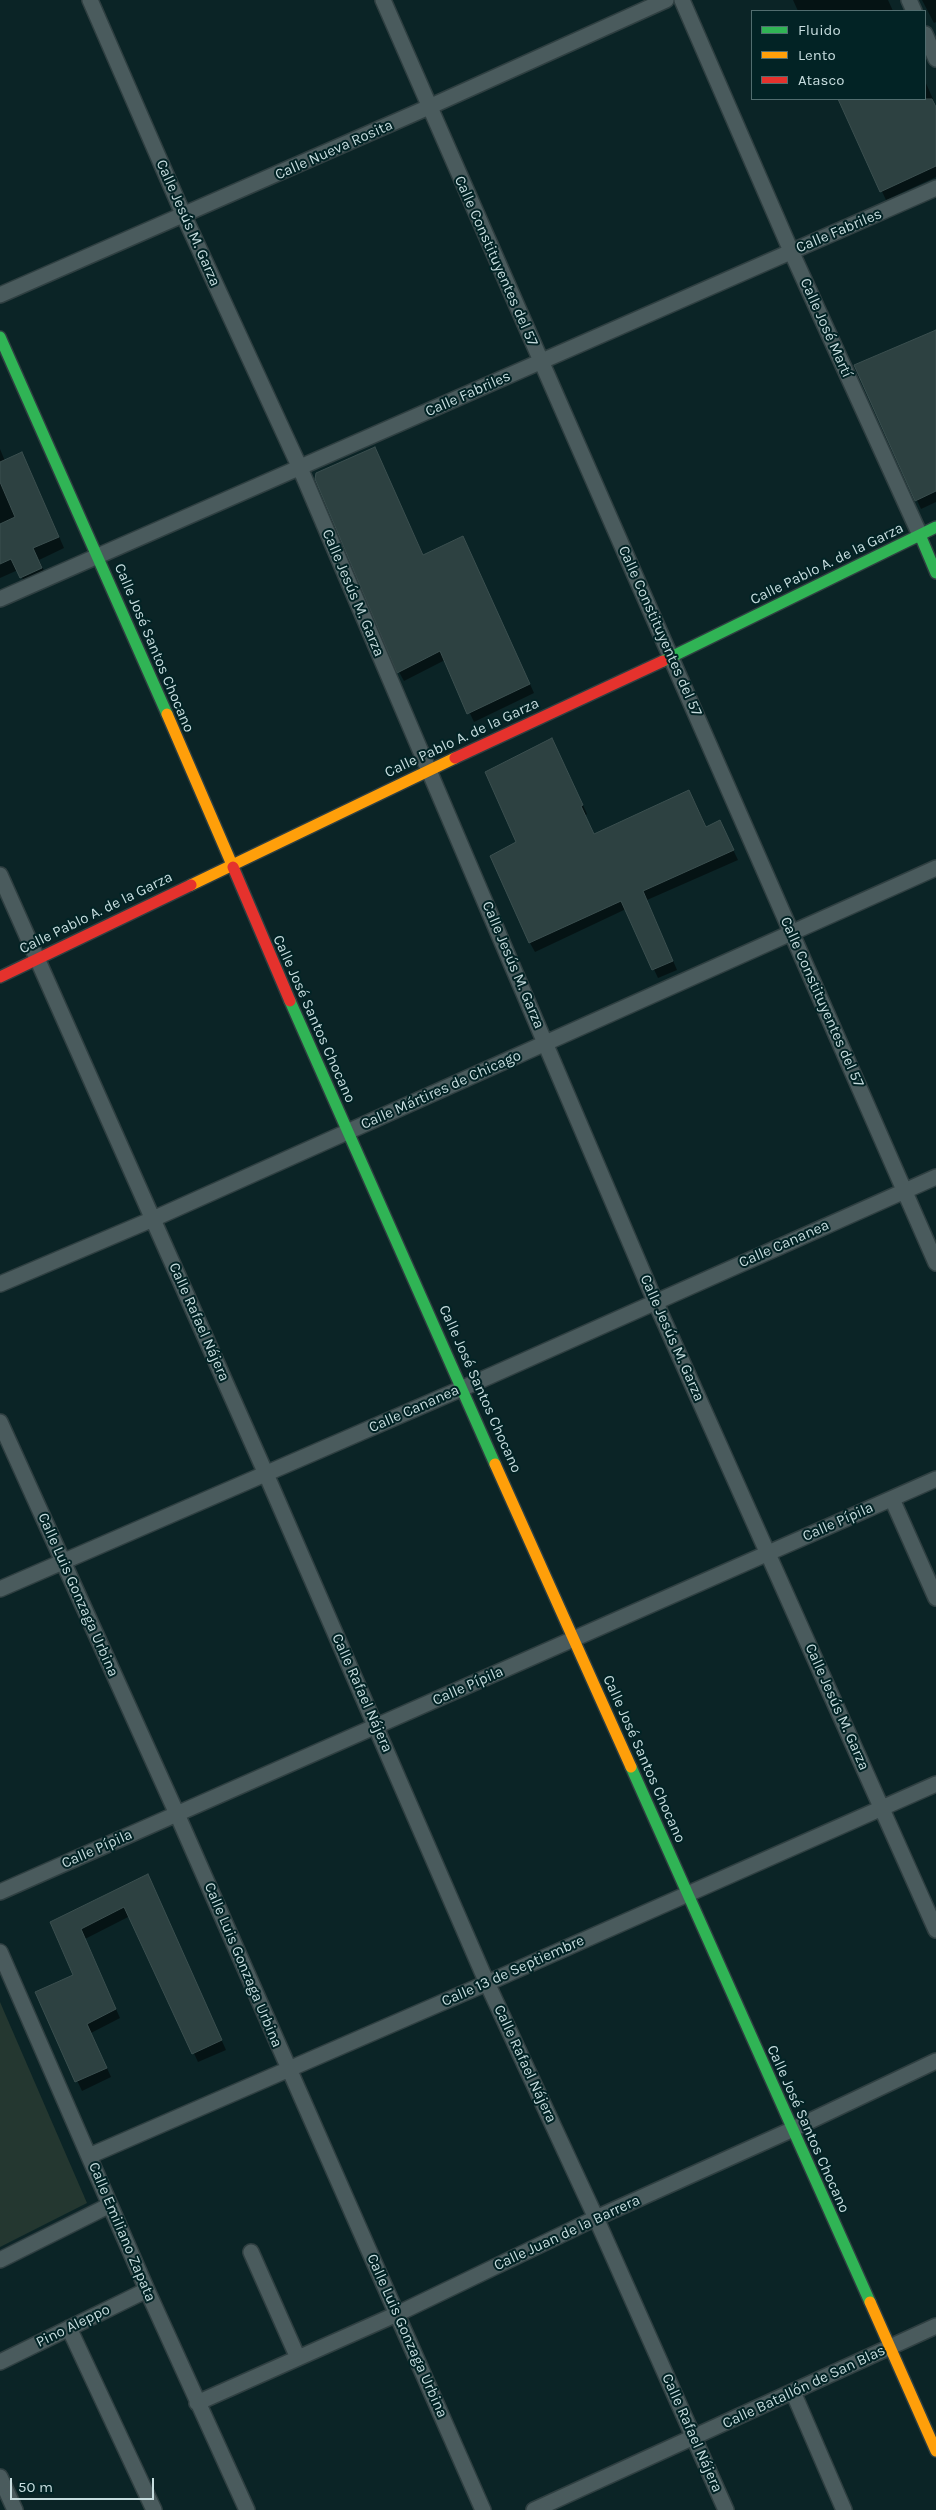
<!DOCTYPE html>
<meta charset="utf-8">
<style>
body{margin:0}
#map{position:relative;width:936px;height:2510px;overflow:hidden;background:#0b2426;font-family:Karla,sans-serif}
canvas{display:block}
.legend{position:absolute;left:751px;top:10px;width:175px;height:90px;box-sizing:border-box;background:#022325;border:1px solid #516d6f;margin:0;padding:6px 9px;list-style:none;font-size:15px;color:#c7dddf}
.legend li{display:flex;align-items:center;gap:10px;height:25px}
.legend b{width:25px;border:1px solid #516d6f}
.scale{position:absolute;left:10px;top:2478px;width:144px;height:22px;box-sizing:border-box;border:2px solid #c7dddf;border-top:0;padding-left:6px;font-size:15px;line-height:18px;white-space:nowrap;color:#c7dddf;-webkit-text-stroke:4px #022325;paint-order:stroke}
</style>
<div id="map">
<canvas width="936" height="2510"></canvas>
<ul class="legend">
<li><b style="height:6px;background:#30b455"></b>Fluido</li>
<li><b style="height:6px;background:#ff9f0a"></b>Lento</li>
<li><b style="height:6px;background:#e5322d"></b>Atasco</li>
</ul>
<div class="scale">50 m</div>
</div>
<script>
const c = document.querySelector('canvas').getContext('2d');
c.lineJoin = 'round';
function fillPath(path, color) { c.fillStyle = color; c.fill(path, 'evenodd'); }
const toPath = rows => new Path2D(rows.map(r => 'M' + r).join(''));
function stroke(path, color, width, dash) { c.strokeStyle = color; c.lineWidth = width; c.lineCap = dash ? 'butt' : 'round'; c.setLineDash(dash || []); c.stroke(path); }
function label(font, color, halo, rows, align = 'center') {
  c.font = font + ' Karla,sans-serif'; c.lineWidth = 4; c.setLineDash([]); c.textBaseline = 'middle'; c.strokeStyle = halo; c.fillStyle = color; for (const [text, x, y, turn = 0] of rows) {
    c.save(); c.translate(x, y); c.rotate((+turn || 0) * Math.PI / 180); c.textAlign = isNaN(turn) ? turn : align; if (halo) c.strokeText(text, 0, 0); c.fillText(text, 0, 0); c.restore();
  }
}
fillPath(toPath([
 [0,2002,87,2203,0,2247]
]), '#243730');
fillPath(toPath([
 [793,0,888,0,893,11,798,11],
 [922,0,936,0,936,22,934,23],
 [925,81,936,106,936,177,886,200,839,99,925,99],
 [936,332,936,502,921,509,855,366],
 [0,449,5,461,28,465,64,548,39,560,48,580,28,589,18,570,0,578],
 [379,458,424,556,463,537,534,693,474,722,445,660,404,681,399,672],
 [552,739,587,814,585,816,594,835,694,800,707,828,724,831,738,860,647,900,677,970,658,978,626,909,535,952,530,943,491,856,517,843],
 [152,1884,226,2050,198,2062,130,1916,85,1939,120,2018,91,2033,111,2077,82,2091,36,1992,75,1976,51,1922]
]), '#0007');
const building = toPath([
 [838,99,932,99,936,107,936,166,880,192,838,99],
 [936,330,936,491,915,501,854,365,936,330],
 [375,447,423,555,463,536,530,684,467,714,440,651,397,673,315,479,316,473,375,447],
 [22,452,59,537,33,548,42,568,20,578,11,559,0,564,0,524,15,517,0,482,0,462,22,452],
 [552,738,583,805,581,806,594,834,689,790,706,827,720,820,734,850,643,891,673,961,652,970,621,901,529,943,490,856,516,842,485,772,552,738],
 [148,1874,222,2040,192,2054,124,1907,81,1929,116,2009,87,2024,107,2068,75,2082,35,1992,73,1975,50,1922,148,1874]
]);
fillPath(building, '#2d4141');
stroke(building, '#3b4f4f', 1);
const street = toPath([
 [90,0,184,216,300,468,655,1301,936,1930],
 [383,0,936,1263],
 [682,0,791,251,920,535],
 [909,0,914,11],
 [925,34,936,59],
 [0,295,429,107,666,0],
 [0,599,936,188],
 [0,875,266,1474,487,1983,596,2218,726,2510],
 [0,1284,153,1219,936,868],
 [0,1422,177,1814,483,2510],
 [892,1499,936,1598],
 [0,1589,463,1388,936,1177],
 [0,1892,936,1479],
 [0,1952,147,2290,247,2510],
 [89,2156,487,1983,936,1784],
 [251,2252,298,2358],
 [0,2260,110,2205],
 [69,2328,154,2510],
 [0,2362,147,2290],
 [793,2392,844,2510],
 [197,2403,397,2314,596,2218,791,2130,936,2061],
 [0,2477,15,2510],
 [534,2510,936,2326]
]);
const fast = toPath([
 [0,337,167,714],
 [920,535,936,573],
 [663,661,936,527],
 [290,1001,495,1464],
 [631,1767,870,2302]
]);
const slow = toPath([
 [167,714,233,867],
 [191,885,455,758],
 [495,1464,631,1767],
 [870,2302,936,2451]
]);
const jam = toPath([
 [455,758,663,661],
 [233,867,290,1001],
 [0,977,191,885]
]);
stroke(street, '#2f3f41', 18);
stroke(fast, '#2f3f41', 14);
stroke(slow, '#2f3f41', 14);
stroke(jam, '#2f3f41', 14);
stroke(street, '#4a5b5d', 15);
stroke(fast, '#30b455', 11);
stroke(slow, '#ff9f0a', 11);
stroke(jam, '#e5322d', 11);
label('15px', '#c7dddf', '#022325', [
 ["Calle Nueva Rosita",334,150,-24],
 ["Calle Jesús M. Garza",188,223,66],
 ["Calle Fabriles",839,231,-23],
 ["Calle Constituyentes del 57",496,261,66],
 ["Calle José Martí",826,328,66],
 ["Calle Fabriles",468,394,-24],
 ["Calle Pablo A. de la Garza",827,564,-26],
 ["Calle Jesús M. Garza",353,593,67],
 ["Calle Constituyentes del 57",660,631,66],
 ["Calle José Santos Chocano",154,648,67],
 ["Calle Pablo A. de la Garza",462,738,-25],
 ["Calle Pablo A. de la Garza",96,913,-26],
 ["Calle Jesús M. Garza",513,965,67],
 ["Calle Constituyentes del 57",822,1002,66],
 ["Calle José Santos Chocano",314,1019,66],
 ["Calle Mártires de Chicago",441,1090,-24],
 ["Calle Cananea",784,1244,-24],
 ["Calle Rafael Nájera",199,1322,66],
 ["Calle Jesús M. Garza",672,1338,66],
 ["Calle José Santos Chocano",480,1389,66],
 ["Calle Cananea",414,1409,-24],
 ["Calle Pípila",838,1522,-24],
 ["Calle Luis Gonzaga Urbina",78,1595,66],
 ["Calle Pípila",468,1686,-24],
 ["Calle Rafael Nájera",362,1693,66],
 ["Calle Jesús M. Garza",837,1707,66],
 ["Calle José Santos Chocano",644,1759,66],
 ["Calle Pípila",97,1849,-24],
 ["Calle Luis Gonzaga Urbina",243,1965,67],
 ["Calle 13 de Septiembre",513,1971,-24],
 ["Calle Rafael Nájera",525,2064,65],
 ["Calle José Santos Chocano",808,2129,66],
 ["Calle Emiliano Zapata",122,2232,67],
 ["Calle Juan de la Barrera",567,2233,-25],
 ["Pino Aleppo",73,2326,-26],
 ["Calle Luis Gonzaga Urbina",407,2336,66],
 ["Calle Batallón de San Blas",804,2387,-25],
 ["Calle Rafael Nájera",692,2433,66]
]);
</script>
